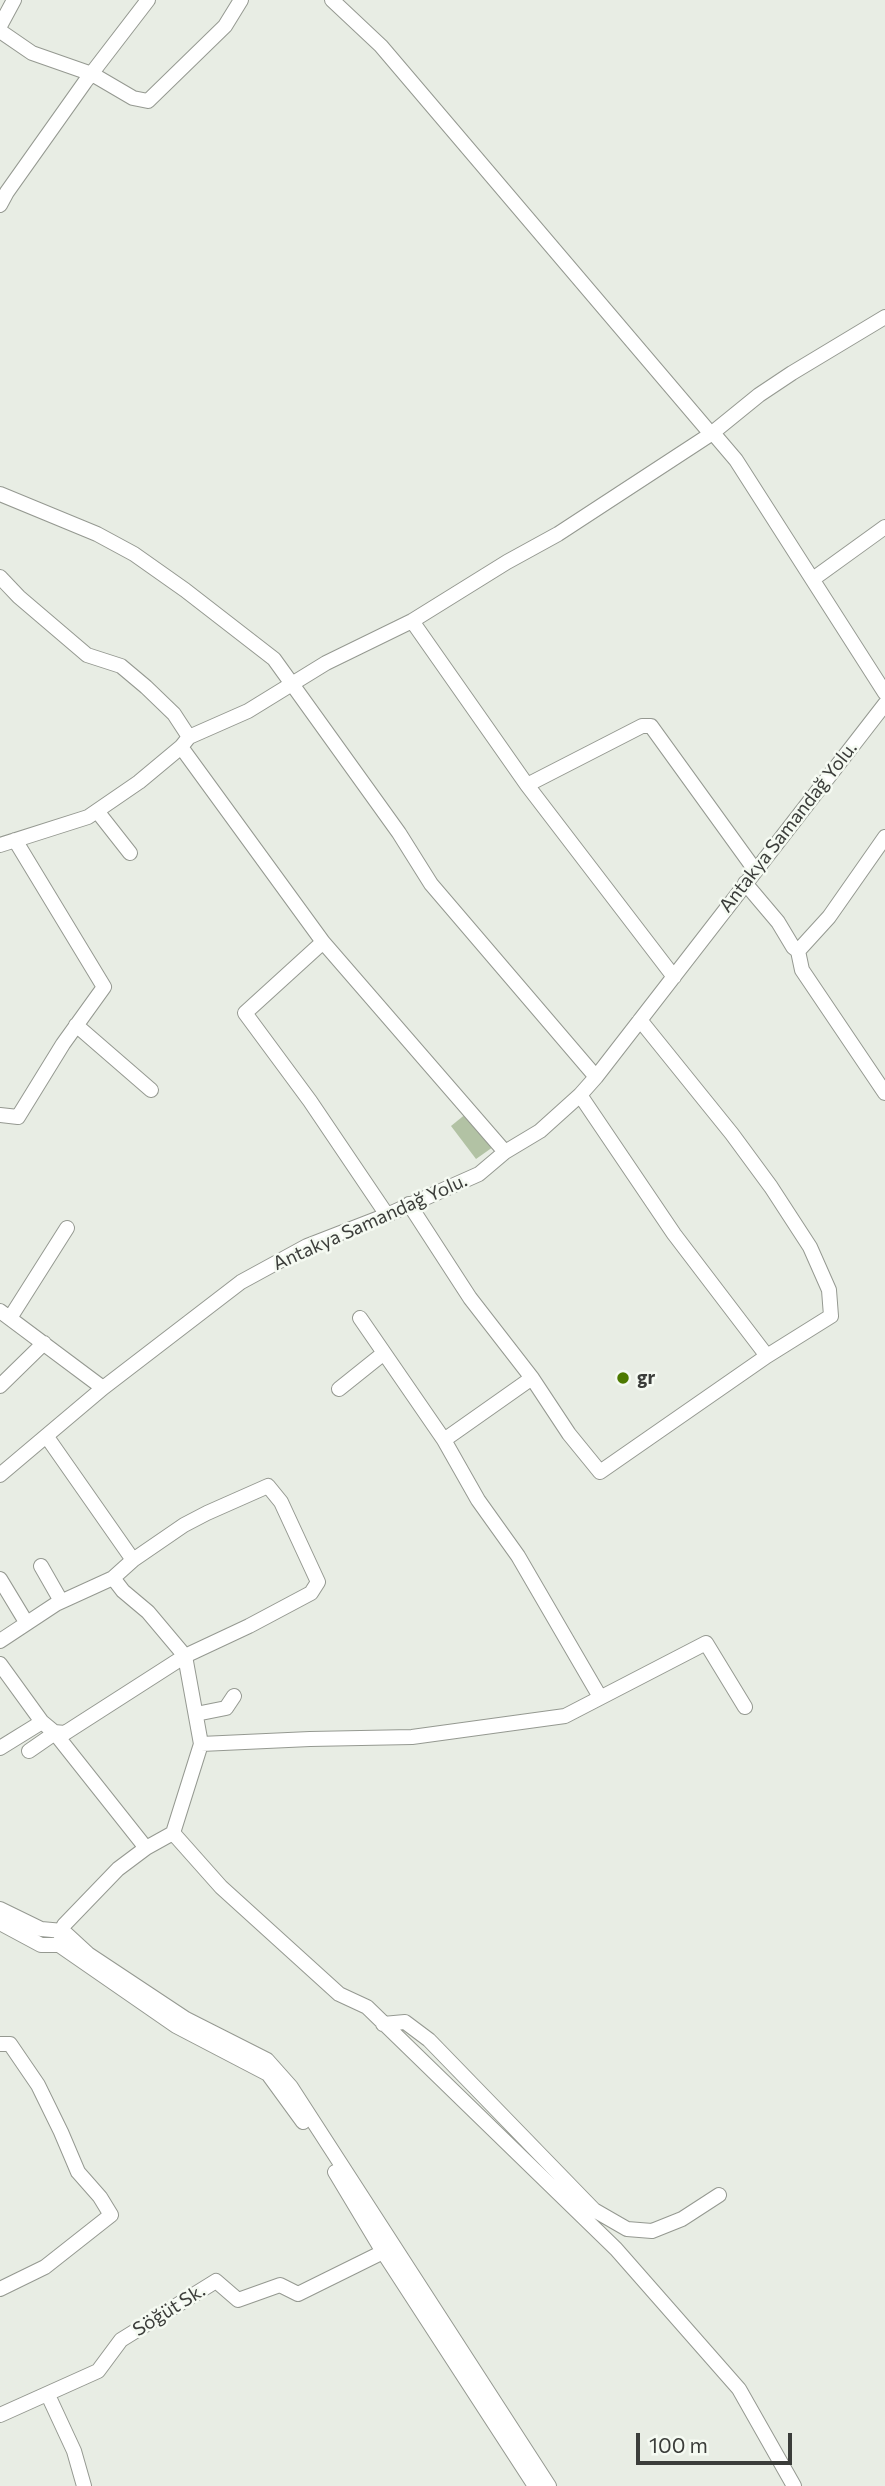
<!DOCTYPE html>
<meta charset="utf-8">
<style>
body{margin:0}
#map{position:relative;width:885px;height:2486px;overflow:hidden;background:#e8ede4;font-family:Commissioner,sans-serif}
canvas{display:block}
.scale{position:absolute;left:636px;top:2433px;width:156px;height:32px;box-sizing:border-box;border:4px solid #3b3d3a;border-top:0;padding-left:9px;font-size:21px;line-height:24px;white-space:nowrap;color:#3b3d3a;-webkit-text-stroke:5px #f5faf2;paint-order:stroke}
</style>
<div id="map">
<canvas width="885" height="2486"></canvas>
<div class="scale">100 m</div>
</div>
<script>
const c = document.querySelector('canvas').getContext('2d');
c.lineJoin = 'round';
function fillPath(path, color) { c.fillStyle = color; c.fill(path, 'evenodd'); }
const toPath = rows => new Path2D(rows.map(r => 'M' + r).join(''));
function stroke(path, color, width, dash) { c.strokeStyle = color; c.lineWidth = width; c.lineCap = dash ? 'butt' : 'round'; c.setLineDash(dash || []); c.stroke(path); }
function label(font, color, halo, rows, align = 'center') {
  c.font = font + ' Commissioner,sans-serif'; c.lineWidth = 5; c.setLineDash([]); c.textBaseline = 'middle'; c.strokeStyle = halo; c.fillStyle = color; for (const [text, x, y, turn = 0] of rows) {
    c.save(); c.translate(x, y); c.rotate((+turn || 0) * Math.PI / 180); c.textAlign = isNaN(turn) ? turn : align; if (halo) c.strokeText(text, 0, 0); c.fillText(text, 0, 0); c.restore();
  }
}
fillPath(toPath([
 [467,1113,493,1147,476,1159,451,1126]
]), '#b2c2a4');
const minor = toPath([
 [332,0,381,46,711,434],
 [0,26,14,0],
 [0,31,32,53,92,74,133,98,148,101,225,26,241,0],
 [0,205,7,192,85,82,148,0],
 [713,433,736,460,885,693],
 [0,494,97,534,134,554,185,590,274,659,399,833,431,884,596,1077],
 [0,577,19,597,87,655,121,666,146,687,174,714,189,737],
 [813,579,885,527],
 [412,621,527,785,674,977],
 [181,747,323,942,505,1152],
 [527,785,642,726,651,726,755,870],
 [97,811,130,853],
 [0,845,88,817,139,782,181,747,189,737,248,711,326,663,412,621,507,562,558,534,711,434,759,395,792,373,885,317],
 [745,883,778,922,793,947,798,951,802,970,885,1093],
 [323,942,245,1013,310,1101,387,1215],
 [798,951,829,917,885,837],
 [76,1025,151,1090],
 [580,1095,674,1234,767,1356],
 [0,1115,18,1117,63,1044,104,987,15,840],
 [409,1204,470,1298,532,1378,569,1434,600,1472,767,1356,831,1316,829,1290,810,1247,771,1187,732,1134,640,1020],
 [0,1311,103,1388],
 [10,1318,67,1228],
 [360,1318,444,1440,478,1500,518,1556,600,1697],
 [0,1386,44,1343],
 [339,1389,384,1353],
 [47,1437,133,1560],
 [444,1440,532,1378],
 [0,1475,103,1388,241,1282,307,1246,387,1215,479,1174,505,1152,540,1131,580,1095,596,1077,885,704],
 [41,1566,61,1601],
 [0,1579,26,1622],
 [0,1641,56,1604,113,1578,133,1560,184,1525,207,1513,268,1486,281,1502,318,1582,311,1593,249,1626,185,1656,65,1733,54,1732,42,1722],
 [0,1664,42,1722,0,1748],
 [196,1714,226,1708,234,1696],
 [54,1732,146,1848],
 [201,1744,310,1739,412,1737,565,1716,706,1643,745,1707],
 [29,1751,55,1733],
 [173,1833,221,1887,339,1994,367,2007,616,2249,739,2389,794,2486],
 [0,1909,41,1929,63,1931,88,1954,186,2019,267,2060,291,2087,549,2486],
 [0,1923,41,1945,59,1945,176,2026,268,2074,303,2122],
 [61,1937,64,1925,118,1869,146,1848,173,1833,201,1744,185,1656,148,1612,123,1591,113,1578],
 [383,2024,405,2022,429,2040,594,2210,627,2229,652,2231,682,2219,719,2195],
 [0,2044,10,2044,38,2085,61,2132,78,2172,100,2197,111,2215,45,2267,0,2289],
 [335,2172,383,2252,535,2486],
 [48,2395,74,2451,84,2486],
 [0,2415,98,2371,121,2340,216,2281,238,2300,280,2285,298,2294,383,2252]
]);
stroke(minor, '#959991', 16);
stroke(minor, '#fff', 14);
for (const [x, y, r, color] of [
 [623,1378,7,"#4d7a00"]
]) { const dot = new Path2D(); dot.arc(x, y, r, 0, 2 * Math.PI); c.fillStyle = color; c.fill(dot); stroke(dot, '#f5faf2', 2.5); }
label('19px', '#3b3d3a', '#f5faf2', [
 ["Antakya Samandağ Yolu.",788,827,-52],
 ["Antakya Samandağ Yolu.",370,1222,-24],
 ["Söğüt Sk.",169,2310,-32]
]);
label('bold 19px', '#3b3d3a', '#f5faf2', [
 ["gr",637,1378]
], 'left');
</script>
